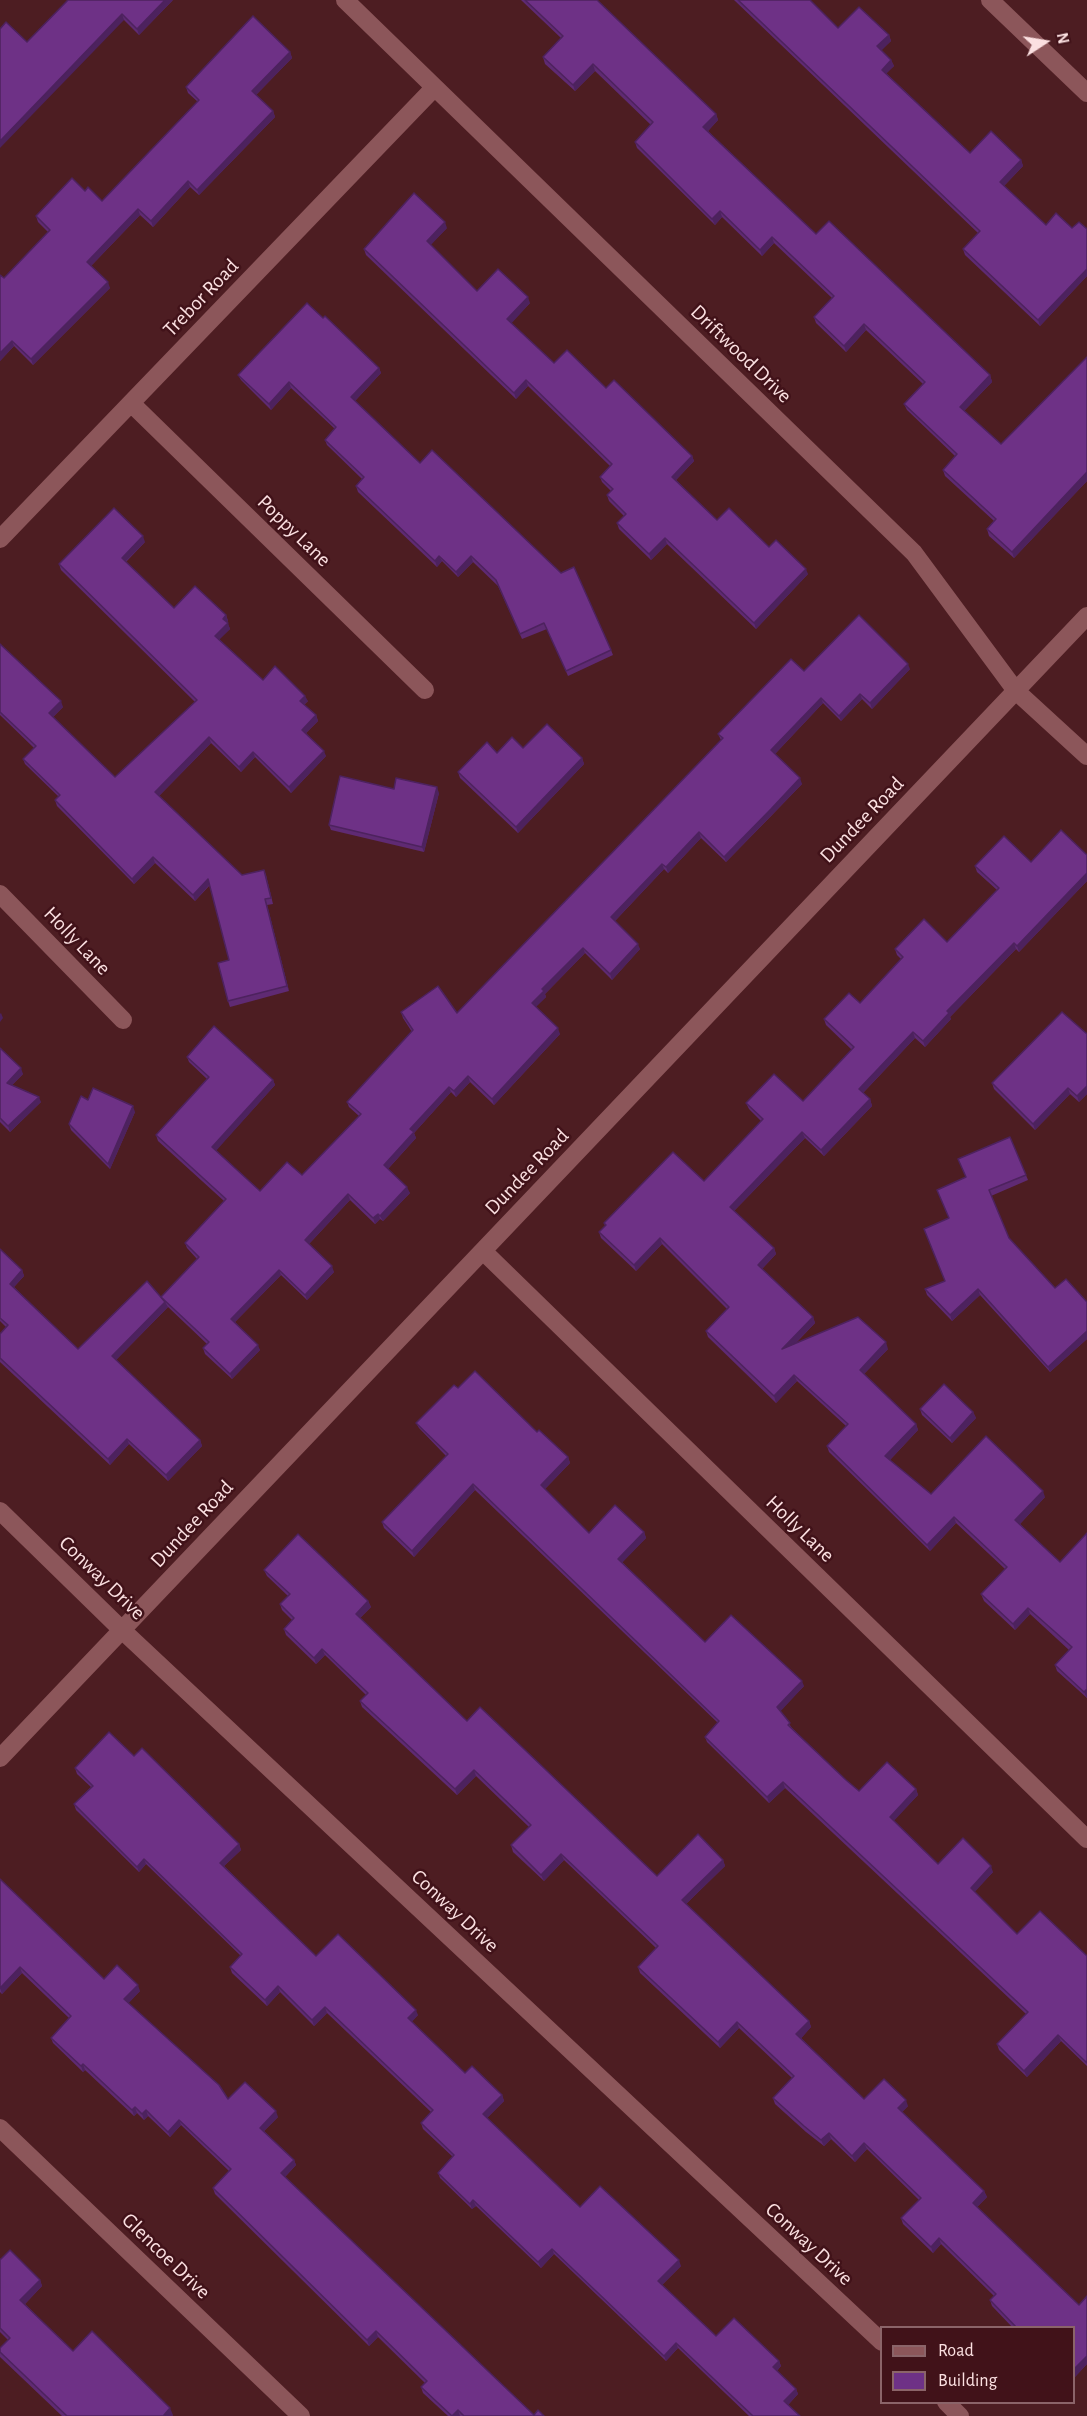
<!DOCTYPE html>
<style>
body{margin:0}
#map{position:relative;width:1087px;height:2416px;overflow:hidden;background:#4d1d22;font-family:"Alegreya Sans",sans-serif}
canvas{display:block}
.legend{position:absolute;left:880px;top:2326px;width:195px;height:78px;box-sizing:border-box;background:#411219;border:2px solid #8b6469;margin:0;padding:8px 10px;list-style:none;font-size:18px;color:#fbe0e1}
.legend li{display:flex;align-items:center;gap:12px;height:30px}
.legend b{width:30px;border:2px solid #8b6469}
.north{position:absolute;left:1015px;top:12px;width:60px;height:60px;-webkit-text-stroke:4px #411219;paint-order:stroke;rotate:78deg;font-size:16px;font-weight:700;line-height:24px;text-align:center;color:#fbe0e1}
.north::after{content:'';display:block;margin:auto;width:21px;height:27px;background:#fbe0e1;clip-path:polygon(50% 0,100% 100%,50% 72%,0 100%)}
</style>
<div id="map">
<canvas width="1087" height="2416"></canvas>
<ul class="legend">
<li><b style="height:8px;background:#8c565a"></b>Road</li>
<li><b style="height:16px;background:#6e3186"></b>Building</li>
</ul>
<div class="north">N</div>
</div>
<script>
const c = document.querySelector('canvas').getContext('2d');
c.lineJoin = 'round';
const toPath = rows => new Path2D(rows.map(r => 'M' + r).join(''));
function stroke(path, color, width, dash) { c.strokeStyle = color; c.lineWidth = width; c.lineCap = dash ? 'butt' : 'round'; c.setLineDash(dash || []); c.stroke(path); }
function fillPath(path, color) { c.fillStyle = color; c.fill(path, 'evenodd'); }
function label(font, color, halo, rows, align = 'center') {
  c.font = font + ' "Alegreya Sans",sans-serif'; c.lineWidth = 5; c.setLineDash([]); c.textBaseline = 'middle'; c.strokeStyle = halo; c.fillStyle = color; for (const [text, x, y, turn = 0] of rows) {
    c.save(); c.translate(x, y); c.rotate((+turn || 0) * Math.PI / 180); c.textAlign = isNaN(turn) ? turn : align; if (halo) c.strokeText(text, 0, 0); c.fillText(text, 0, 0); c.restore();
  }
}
stroke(toPath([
 [345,0,914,553,1016,691,1087,756],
 [990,0,1087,93],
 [132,404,425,690],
 [0,539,434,88],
 [0,894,123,1020],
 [483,1251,1087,1839],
 [0,1511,122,1630,882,2342],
 [0,1758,1087,616],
 [0,2128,301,2416],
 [946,2402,960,2416]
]), '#8c565a', 18);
fillPath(toPath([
 [173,0,139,35,124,20,27,42],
 [521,0,597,0,716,114,718,120,708,131,816,234,990,375,992,382,964,411,1001,444,1087,357,1087,481,1014,558,989,536,987,529,994,521,945,476,943,470,955,456,907,410,904,404,923,384,866,330,846,352,816,323,814,317,832,298,774,243,762,256,722,217,715,225,637,148,635,142,651,125,595,71,575,91,545,64,543,57,561,38],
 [734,0,810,0,838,28,889,35,891,41,881,50,891,60,894,66,886,73,970,153,1021,160,1023,166,1004,186,1046,225,1087,229,1087,276,1040,326,965,255,963,249,978,233],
 [290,52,292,58,256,95,273,111,275,117,199,195,190,187,153,227,140,215,91,266,110,288,33,365,14,346,0,361,0,275,4,278,48,232,38,222,36,216,85,191,102,201,198,102,188,93,186,87],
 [447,228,430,245,477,291,530,303,511,323,554,363,606,388,692,456,694,461,676,480,717,520,769,547,808,574,756,629,667,544,651,560,619,529,617,523,624,516,609,501,607,495,611,491,602,482,600,477,610,466,528,386,516,399,366,255,364,249],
 [323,318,379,368,381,373,355,401,611,650,613,655,568,676,547,629,522,639,498,586,473,562,458,577,442,561,437,567,358,492,356,486,362,479,327,445,325,440,335,429,291,388,271,410,241,380,238,375],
 [145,542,126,562,174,608,226,615,228,621,227,622,230,629,219,639,263,680,308,701,304,705,316,715,318,721,306,733,326,756,291,793,255,757,241,772,211,743,159,796,242,875,264,870,266,875,273,904,267,905,289,991,230,1007,228,1001,229,960,210,885,195,901,155,863,134,884,57,806,55,800,59,797,25,764,23,759,34,748,0,715,0,644,63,707,53,717,115,777,195,702,61,570,59,564],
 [910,669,872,709,862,699,841,721,823,703,775,754,802,784,773,814,726,862,701,838,668,873,664,869,615,921,640,949,612,980,585,953,545,994,546,997,535,1007,560,1034,494,1105,470,1082,456,1097,451,1092,414,1133,416,1138,388,1169,410,1193,383,1221,380,1219,375,1224,350,1200,309,1244,334,1272,307,1300,281,1275,235,1322,260,1350,232,1379,205,1354,203,1348,207,1344,167,1306,168,1307,116,1360,200,1440,202,1446,168,1481,129,1444,110,1465,0,1362,0,1334,6,1327,0,1321,0,1249,22,1270,24,1276,14,1287,78,1349,161,1297,197,1259,187,1248,185,1243,224,1201,158,1141,156,1135,207,1079,189,1062,187,1057,273,1080,275,1085,216,1150,260,1191,302,1175,359,1116,349,1107,347,1102,412,1032,403,1018,401,1012,457,1013,721,740,718,734,804,671],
 [523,748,582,758,584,764,518,833,460,778,458,772,497,753],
 [394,789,439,793,424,852,331,830,329,825],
 [1087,855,1087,881,1019,952,1016,949,950,1017,951,1019,925,1047,915,1038,863,1093,870,1099,872,1106,824,1156,805,1138,734,1211,774,1248,776,1254,762,1269,813,1317,815,1323,796,1343,888,1349,864,1374,916,1424,918,1430,890,1460,931,1494,1045,1497,1020,1524,1060,1562,1087,1533,1087,1698,1057,1671,1055,1665,1069,1650,1030,1614,1015,1630,984,1601,981,1594,1005,1569,956,1523,930,1551,829,1452,827,1446,846,1426,797,1381,776,1403,708,1337,706,1331,727,1309,662,1244,636,1271,601,1238,599,1232,605,1226,604,1223,704,1181,761,1121,749,1109,746,1103,803,1101,852,1050,826,1025,824,1019,860,1003,901,959,897,955,895,949,947,942,997,890,977,872,975,866,1031,862],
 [1087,1034,1087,1094,1079,1102,1070,1094,1035,1130,994,1089,992,1083],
 [0,1048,23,1074,12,1085,41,1102,10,1132,0,1122],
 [88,1100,135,1112,110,1169,71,1130,69,1124],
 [1010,1137,1028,1180,991,1196,1009,1238,1055,1288,1087,1302,1087,1339,1050,1372,980,1295,952,1321,927,1295,925,1289,945,1281,948,1218],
 [458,1388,537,1432,568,1457,570,1463,545,1489,589,1533,644,1532,646,1538,622,1562,705,1642,804,1686,780,1711,792,1728,846,1780,859,1791,916,1789,918,1795,893,1821,938,1864,993,1872,974,1892,1017,1934,1087,1956,1087,2066,1061,2041,1027,2077,999,2050,997,2044,1026,2014,785,1788,769,1803,707,1742,705,1737,718,1723,475,1490,414,1557,384,1528,382,1522,446,1456,419,1428,416,1423],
 [920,1409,973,1412,976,1418,952,1443,922,1415],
 [264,1570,368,1601,371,1607,360,1618,467,1721,657,1876,723,1860,725,1866,686,1904,809,2021,811,2027,801,2038,864,2099,908,2106,902,2112,984,2191,987,2197,977,2207,1079,2305,1087,2296,1087,2364,1074,2378,1074,2328,1013,2328,992,2306,990,2300,994,2296,941,2244,933,2253,903,2224,901,2218,919,2200,867,2149,855,2162,831,2139,824,2146,806,2132,775,2104,773,2098,792,2078,739,2028,720,2048,640,1973,638,1967,656,1948,564,1860,544,1881,513,1852,511,1845,529,1827,476,1776,457,1795,362,1707,360,1701,366,1695,325,1655,316,1664,286,1635,284,1629,292,1620,282,1610,280,1604,288,1596,267,1576],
 [134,1756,239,1844,241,1850,224,1866,316,1956,418,2015,411,2022,465,2073,502,2095,504,2101,487,2118,580,2207,681,2266,662,2285,716,2336,779,2361,781,2366,777,2371,796,2389,798,2394,788,2405,800,2416,749,2416,678,2348,666,2361,554,2254,541,2268,476,2206,472,2209,440,2178,438,2173,453,2157,423,2129,421,2123,431,2112,327,2013,314,2026,280,1992,267,2006,232,1973,230,1967,241,1956,146,1864,139,1872,76,1810,74,1804,91,1787,77,1774,75,1768],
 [0,1879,104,1979,140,1991,128,2003,228,2099,278,2117,264,2131,294,2160,296,2165,285,2177,534,2415,544,2416,448,2416,423,2393,421,2387,425,2383,378,2337,369,2346,215,2194,213,2188,229,2171,181,2125,170,2137,148,2116,144,2120,137,2113,134,2116,85,2070,83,2072,53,2043,51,2038,69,2018,22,1973,2,1994,0,1992],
 [0,2259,40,2280,42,2286,25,2304,73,2351,173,2415,172,2416,62,2416,0,2357,0,2348,8,2340,0,2332]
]), '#5f2a73');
fillPath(toPath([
 [165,0,173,0,139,35,137,29],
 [122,14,124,20,0,148,0,141],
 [889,35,891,41,880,52,877,46],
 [290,52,292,58,254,97,252,91],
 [891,60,894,66,885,75,882,70],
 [593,64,595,71,575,91,573,85],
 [273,111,275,117,199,195,197,190],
 [716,114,718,120,706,133,703,127],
 [1021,160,1023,166,1002,188,1000,182],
 [188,181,190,187,153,227,151,221],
 [138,209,140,215,89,268,87,262],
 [720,211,722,217,715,225,712,219],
 [445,222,447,228,429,247,427,241],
 [772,237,774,243,762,256,760,250],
 [1087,268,1087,276,1040,326,1038,320],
 [108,282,110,288,33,365,31,359],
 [528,297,530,303,510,325,507,319],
 [864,324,866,330,846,352,844,346],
 [12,341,14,346,0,361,0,353],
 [379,368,381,373,353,403,351,397],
 [990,375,992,382,962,413,960,407],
 [526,380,528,386,516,399,514,393],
 [289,382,291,388,271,410,269,404],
 [692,456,694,461,674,482,672,477],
 [1087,472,1087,481,1014,558,1012,552],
 [143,536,145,542,124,563,122,558],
 [665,538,667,544,651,560,649,554],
 [439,556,442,561,437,567,435,561],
 [471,556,473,562,458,577,456,572],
 [806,569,808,574,756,629,754,623],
 [226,615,228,621,225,624,223,619],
 [228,623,230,629,218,641,215,636],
 [908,664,910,669,872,709,870,703],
 [860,694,862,699,841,721,839,716],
 [305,696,308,701,302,706,300,701],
 [821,698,823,703,773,756,771,750],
 [61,701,63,707,51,719,49,713],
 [316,715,318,721,304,735,302,730],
 [209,737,211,743,157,798,155,792],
 [324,751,326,756,291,793,289,787],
 [253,752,255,757,241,772,239,767],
 [582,758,584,764,518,833,516,827],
 [800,778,802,784,726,862,724,857],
 [437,787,439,793,424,852,422,847],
 [699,832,701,838,668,873,666,867],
 [153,857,155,863,134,884,132,879],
 [662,864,664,869,613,923,611,917],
 [1087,873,1087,881,1019,952,1017,946],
 [208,879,210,884,195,901,193,895],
 [265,899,267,905,289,991,287,986],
 [1014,943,1016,949,950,1017,951,1019,925,1047,923,1041,947,1011],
 [638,944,640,949,612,980,610,974],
 [583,948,585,953,545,994,546,997,534,1009,532,1003,542,989],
 [1,1013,3,1018,0,1022,0,1014],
 [558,1028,560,1034,494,1105,492,1099],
 [913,1032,915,1038,861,1095,859,1089],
 [21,1068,23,1074,9,1088,7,1083],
 [468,1076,470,1082,456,1097,454,1091],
 [273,1080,275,1085,215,1152,212,1147],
 [1087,1086,1087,1094,1079,1102,1077,1096],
 [449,1087,451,1092,414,1133,416,1138,386,1171,384,1165,410,1129],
 [1068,1088,1070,1094,1035,1130,1033,1124],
 [39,1097,41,1102,10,1132,8,1126],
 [870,1099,872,1106,824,1156,821,1150],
 [133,1106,135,1112,110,1169,108,1164],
 [802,1132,805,1138,732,1213,730,1207],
 [407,1187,410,1193,383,1221,380,1216],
 [348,1194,350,1200,307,1246,305,1240],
 [378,1214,380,1219,375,1224,373,1218],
 [660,1238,662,1244,636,1271,634,1265],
 [774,1248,776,1254,760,1271,758,1265],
 [332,1266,334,1272,307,1300,305,1295],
 [22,1270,24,1276,12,1289,10,1284],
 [279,1270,281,1275,233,1324,231,1319],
 [978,1289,980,1295,952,1321,950,1315],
 [165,1302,168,1307,114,1362,112,1356],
 [813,1317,815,1323,784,1355,782,1349],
 [1087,1331,1087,1339,1050,1372,1048,1367],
 [886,1342,888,1349,862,1376,860,1370],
 [258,1345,260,1350,232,1379,230,1374],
 [794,1375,797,1381,776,1403,774,1396],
 [973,1412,976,1418,952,1443,950,1438],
 [916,1424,918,1430,887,1463,885,1456],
 [127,1439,129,1444,110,1465,108,1459],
 [200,1440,202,1446,168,1481,166,1475],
 [568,1457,570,1463,543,1491,541,1485],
 [473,1484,475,1490,414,1557,412,1551],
 [1043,1491,1045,1497,1018,1526,1015,1520],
 [954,1517,956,1523,930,1551,927,1545],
 [644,1532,646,1538,621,1564,618,1559],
 [368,1601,371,1607,358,1620,356,1614],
 [1028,1608,1030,1614,1015,1630,1013,1624],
 [322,1649,325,1655,316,1664,314,1658],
 [802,1681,804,1686,779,1713,777,1707],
 [1087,1689,1087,1698,1084,1692],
 [474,1770,476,1776,457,1795,455,1789],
 [783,1782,785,1788,769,1803,767,1797],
 [916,1789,918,1795,892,1823,890,1817],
 [239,1844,241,1850,222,1868,220,1863],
 [561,1854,564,1860,544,1881,541,1875],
 [144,1859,146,1864,139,1872,137,1867],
 [723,1860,725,1866,684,1906,682,1900],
 [991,1866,993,1872,973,1894,971,1888],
 [20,1967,22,1973,2,1994,0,1988],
 [138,1985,140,1991,127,2005,124,1999],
 [278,1986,280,1992,267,2006,265,2000],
 [325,2007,327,2013,314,2026,312,2020],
 [416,2010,418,2015,410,2024,408,2018],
 [809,2021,811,2027,799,2041,796,2034],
 [737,2022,739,2028,720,2048,718,2042],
 [1058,2035,1061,2041,1027,2077,1024,2071],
 [83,2064,85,2070,83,2072,81,2066],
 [502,2095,504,2101,485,2120,483,2114],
 [906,2100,908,2106,900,2114,898,2108],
 [135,2107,137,2113,134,2116,132,2110],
 [146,2110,148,2116,144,2120,142,2114],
 [276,2111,278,2117,262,2133,260,2128],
 [179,2120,181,2125,170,2137,168,2132],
 [829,2133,831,2139,824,2146,821,2140],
 [864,2143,867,2149,855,2162,852,2156],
 [294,2160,296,2165,283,2179,281,2173],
 [984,2191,987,2197,975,2209,973,2203],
 [473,2200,476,2206,472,2209,470,2204],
 [939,2238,941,2244,933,2253,931,2247],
 [552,2249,554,2254,541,2268,538,2262],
 [679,2260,681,2266,660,2287,658,2281],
 [40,2280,42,2286,22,2307,20,2300],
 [376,2331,378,2337,369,2346,367,2340],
 [676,2343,678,2348,666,2361,664,2356],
 [1087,2356,1087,2364,1074,2378,1074,2369],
 [779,2361,781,2366,775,2373,773,2367],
 [796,2389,798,2394,786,2407,784,2401],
 [170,2408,173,2415,172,2416,164,2416,164,2415],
 [458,2410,460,2416,452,2416]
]), '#4d225e');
const building = toPath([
 [68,0,165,0,137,29,122,14,0,141,0,29,6,22,27,42,68,0],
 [525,0,597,0,716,114,703,127,816,234,829,221,990,375,960,407,1001,444,1087,357,1087,472,1012,552,987,529,996,519,943,470,957,454,904,404,925,382,864,324,844,346,814,317,834,296,772,237,760,250,720,211,712,219,635,142,653,122,593,64,573,85,543,57,563,36,525,0],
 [738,0,810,0,838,28,859,7,889,35,877,46,891,60,882,70,970,153,991,131,1021,160,1000,182,1046,225,1056,213,1072,228,1079,222,1087,229,1087,269,1038,320,963,249,980,231,738,0],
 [253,16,290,52,252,91,273,111,197,190,188,181,151,221,138,209,87,262,108,282,31,359,12,341,0,353,0,275,4,278,50,230,36,216,72,178,85,191,88,187,102,201,199,100,186,87,253,16],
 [414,193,445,222,427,241,477,291,498,269,528,297,507,319,554,363,567,350,606,388,614,380,692,456,672,477,717,520,729,508,769,547,776,540,806,569,754,623,665,538,649,554,617,523,626,514,607,495,613,489,600,477,612,464,526,380,514,393,364,249,414,193],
 [307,303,323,318,325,316,379,368,351,397,420,463,432,450,561,573,574,567,611,650,566,671,544,623,520,634,496,580,471,556,456,572,439,556,435,561,356,486,364,477,325,440,336,427,289,382,269,404,238,375,307,303],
 [114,508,143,536,122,558,174,608,195,586,226,615,223,619,228,623,215,636,263,680,275,666,305,696,300,701,316,715,302,730,324,751,289,787,253,752,239,767,209,737,155,792,242,875,264,870,271,898,265,899,287,986,228,1001,218,963,229,960,208,879,193,895,153,857,132,879,55,800,60,795,23,759,36,746,0,712,0,644,61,701,49,713,115,777,197,700,59,564,114,508],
 [859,615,908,664,870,703,860,694,839,716,821,698,771,750,800,778,771,809,724,857,699,832,666,867,662,864,611,917,638,944,610,974,583,948,542,989,544,991,532,1003,558,1028,492,1099,468,1076,454,1091,449,1087,410,1129,414,1132,384,1165,407,1187,380,1216,378,1214,373,1218,348,1194,305,1240,332,1266,305,1295,279,1270,231,1319,258,1345,230,1374,203,1348,209,1342,161,1297,199,1257,185,1243,226,1199,156,1135,209,1077,187,1057,214,1026,273,1080,212,1147,260,1191,287,1162,302,1175,361,1114,347,1102,413,1030,401,1012,438,986,457,1013,723,738,718,734,791,659,804,671,859,615],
 [547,724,582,758,516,827,458,772,487,742,497,753,512,737,523,748,547,724],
 [340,776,394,789,396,778,437,787,422,847,329,825,340,776],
 [1061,830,1087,855,1087,873,1017,946,1014,943,947,1011,949,1013,923,1041,913,1032,859,1089,870,1099,821,1150,802,1132,730,1207,774,1248,758,1265,813,1317,782,1349,858,1317,886,1342,860,1370,916,1424,885,1456,931,1494,986,1436,1043,1491,1015,1520,1060,1562,1087,1533,1087,1689,1084,1692,1055,1665,1072,1647,1028,1608,1013,1624,981,1594,1007,1567,954,1517,927,1545,827,1446,848,1424,794,1375,774,1396,706,1331,729,1307,660,1238,634,1265,599,1232,606,1225,604,1223,673,1152,704,1181,763,1119,746,1103,774,1074,803,1101,854,1047,824,1019,849,993,860,1003,903,957,895,949,924,919,947,942,999,888,975,866,1004,836,1031,862,1061,830],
 [1062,1012,1087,1034,1087,1086,1077,1096,1068,1088,1033,1124,992,1083,1062,1012],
 [0,1048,21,1068,7,1083,39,1097,8,1126,0,1118,0,1048],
 [93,1088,133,1106,108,1164,69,1124,81,1096,88,1100,93,1088],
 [1010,1137,1026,1175,989,1190,1009,1238,1055,1288,1066,1279,1087,1302,1087,1331,1048,1367,978,1289,950,1315,925,1289,945,1281,924,1229,949,1218,937,1190,966,1177,958,1159,1010,1137],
 [0,1249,22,1270,10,1284,78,1349,147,1281,165,1302,112,1356,200,1440,166,1475,127,1439,108,1459,0,1358,0,1334,8,1325,0,1318,0,1249],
 [475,1371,537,1432,539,1430,568,1457,541,1485,589,1533,615,1505,644,1532,618,1559,705,1642,731,1615,802,1681,777,1707,790,1723,788,1725,846,1780,859,1791,887,1762,916,1789,890,1817,938,1864,963,1838,991,1866,971,1888,1017,1934,1040,1911,1087,1956,1087,2063,1058,2035,1024,2071,997,2044,1028,2012,783,1782,767,1797,705,1737,719,1721,473,1484,412,1551,382,1522,448,1454,416,1423,454,1385,458,1388,475,1371],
 [944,1384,973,1412,950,1438,920,1409,944,1384],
 [298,1534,368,1601,356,1614,467,1721,480,1707,657,1876,698,1834,723,1860,682,1900,809,2021,796,2034,864,2099,884,2079,906,2100,898,2108,984,2191,973,2203,1079,2305,1087,2296,1087,2356,1074,2369,1074,2328,1017,2328,990,2300,996,2294,939,2238,931,2247,901,2218,921,2198,864,2143,852,2156,829,2133,821,2140,804,2126,773,2098,794,2076,737,2022,718,2042,638,1967,658,1946,561,1854,541,1875,511,1845,531,1825,474,1770,455,1789,360,1701,368,1693,322,1649,314,1658,284,1629,294,1618,280,1604,290,1594,264,1570,298,1534],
 [109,1732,134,1756,142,1748,239,1844,220,1863,316,1956,338,1934,416,2010,408,2018,465,2073,472,2066,502,2095,483,2114,580,2207,600,2186,679,2260,658,2281,716,2336,734,2318,779,2361,773,2367,796,2389,784,2401,800,2416,753,2416,676,2343,664,2356,552,2249,538,2262,473,2200,470,2204,438,2173,454,2155,421,2123,433,2110,325,2007,312,2020,278,1986,265,2000,230,1967,242,1954,144,1859,137,1867,74,1804,93,1786,75,1768,109,1732],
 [0,1879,104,1979,117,1965,138,1985,124,1999,219,2085,228,2099,245,2082,276,2111,260,2128,294,2160,281,2173,534,2415,538,2410,544,2416,464,2416,458,2410,452,2416,421,2387,427,2381,376,2331,367,2340,213,2188,231,2169,179,2120,168,2132,146,2110,142,2114,135,2107,132,2110,83,2064,81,2066,51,2038,71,2016,20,1967,0,1988,0,1879],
 [10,2250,40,2280,20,2300,73,2351,92,2331,170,2408,164,2415,165,2416,67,2416,0,2352,0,2348,10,2338,0,2328,0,2259,1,2259,10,2250]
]);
fillPath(building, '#6e3186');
stroke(building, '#4d225e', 1.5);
label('21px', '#fbe0e1', '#411219', [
 ["Trebor Road",201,298,-46],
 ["Driftwood Drive",741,354,44],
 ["Poppy Lane",294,531,44],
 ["Dundee Road",862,820,-46],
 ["Holly Lane",77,941,46],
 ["Dundee Road",527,1172,-46],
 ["Dundee Road",192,1524,-47],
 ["Holly Lane",800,1529,44],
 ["Conway Drive",102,1578,44],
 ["Conway Drive",455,1911,43],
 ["Conway Drive",809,2244,43],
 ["Glencoe Drive",166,2256,44]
]);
</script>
